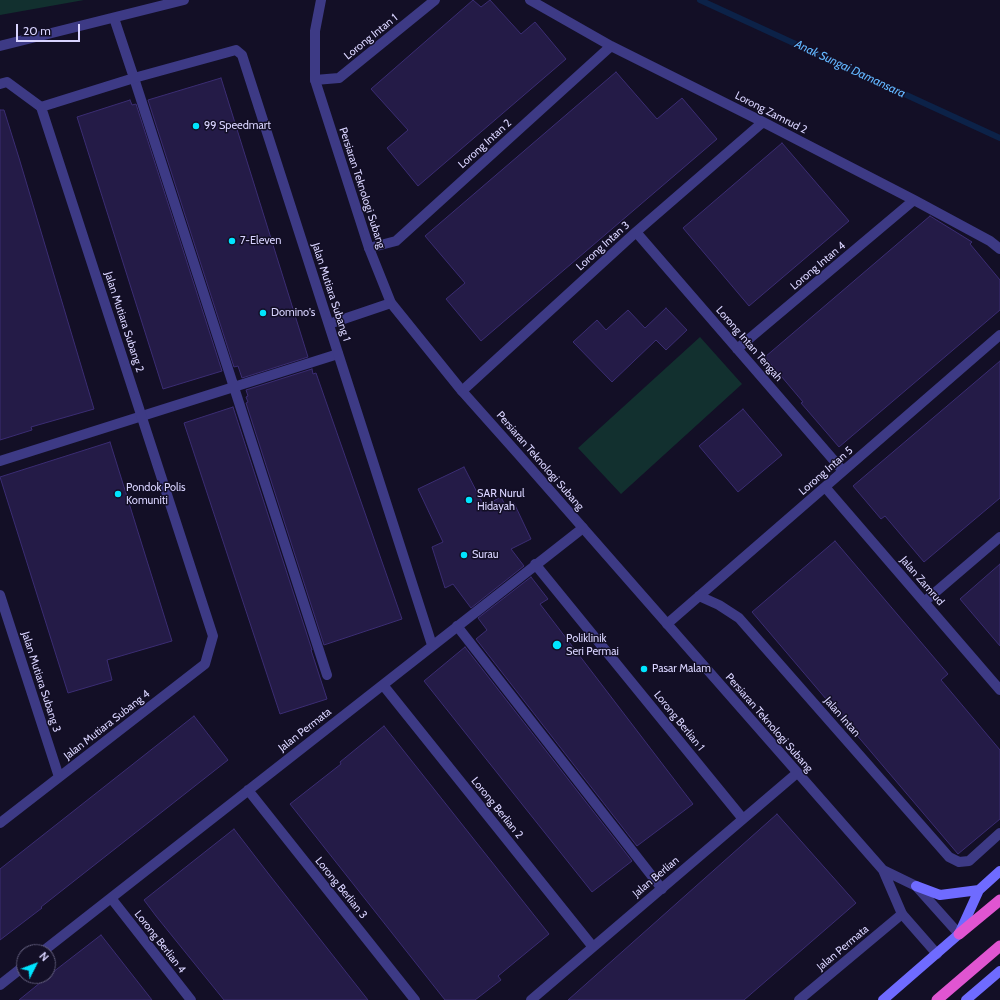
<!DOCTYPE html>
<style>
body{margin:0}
#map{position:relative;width:1000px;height:1000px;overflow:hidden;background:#130f26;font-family:Cabin,sans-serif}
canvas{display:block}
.north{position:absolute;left:16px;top:944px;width:40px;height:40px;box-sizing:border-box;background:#130f26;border:1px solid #625e7d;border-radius:50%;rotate:48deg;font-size:11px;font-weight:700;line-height:16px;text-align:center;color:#d9d4ff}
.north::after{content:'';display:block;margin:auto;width:14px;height:18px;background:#00e5ff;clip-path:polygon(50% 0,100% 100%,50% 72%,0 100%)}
.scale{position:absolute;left:16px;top:24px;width:64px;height:18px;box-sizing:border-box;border:2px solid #d9d4ff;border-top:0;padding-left:5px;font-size:12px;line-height:14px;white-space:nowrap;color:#d9d4ff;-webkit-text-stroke:3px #130f26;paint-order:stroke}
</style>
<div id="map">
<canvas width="1000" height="1000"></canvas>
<div class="north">N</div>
<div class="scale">20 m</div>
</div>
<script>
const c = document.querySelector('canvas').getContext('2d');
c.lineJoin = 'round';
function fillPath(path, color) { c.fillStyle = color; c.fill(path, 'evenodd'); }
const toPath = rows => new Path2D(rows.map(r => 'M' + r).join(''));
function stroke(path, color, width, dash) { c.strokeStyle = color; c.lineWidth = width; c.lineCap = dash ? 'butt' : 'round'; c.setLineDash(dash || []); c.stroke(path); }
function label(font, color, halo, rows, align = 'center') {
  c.font = font + ' Cabin,sans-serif'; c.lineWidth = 3; c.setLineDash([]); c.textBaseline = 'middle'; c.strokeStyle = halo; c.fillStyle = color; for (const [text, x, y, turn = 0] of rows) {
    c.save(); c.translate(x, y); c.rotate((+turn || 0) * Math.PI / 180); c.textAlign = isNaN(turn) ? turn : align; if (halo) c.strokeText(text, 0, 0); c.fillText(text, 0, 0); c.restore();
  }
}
fillPath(toPath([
 [0,0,84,0,0,15],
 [700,337,742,384,621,494,578,448]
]), '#12302f');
stroke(toPath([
 [700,0,1000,138]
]), '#0c2248', 6);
const building = toPath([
 [473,0,481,7,490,0,521,34,535,22,566,59,418,186,387,148,408,130,371,89,473,0],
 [616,72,657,119,682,98,717,139,481,341,446,299,465,283,425,236,616,72],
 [221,78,308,357,242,378,238,366,234,367,148,100,221,78],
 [130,100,132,105,136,104,222,371,163,389,77,117,130,100],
 [0,110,4,110,19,158,94,409,31,427,32,430,0,440,0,110],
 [782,143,849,221,749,306,683,228,782,143],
 [930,216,972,242,970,244,1000,280,1000,310,839,447,801,403,803,402,765,357,930,216],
 [666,308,687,330,666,350,656,340,612,382,573,342,597,320,606,330,628,310,645,328,666,308],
 [1000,361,1000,498,924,562,885,516,881,519,853,486,1000,361],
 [312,369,313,374,316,373,402,619,324,645,246,403,248,402,246,397,248,396,246,390,312,369],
 [233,407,312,650,311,650,327,699,280,714,184,423,233,407],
 [743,409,782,455,738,492,699,446,743,409],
 [110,442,172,641,107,660,112,680,68,693,0,477,110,442],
 [464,467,484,506,501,497,506,507,514,503,531,539,511,549,524,566,471,608,453,584,445,588,432,547,443,542,418,489,464,467],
 [835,541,948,674,941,680,1000,750,1000,819,958,854,752,612,835,541],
 [1000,564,1000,646,960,599,1000,564],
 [531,577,548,599,540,604,693,804,637,846,476,639,487,630,478,618,531,577],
 [465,647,632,861,592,892,424,681,465,647],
 [194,716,228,760,41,907,42,908,0,940,0,869,194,716],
 [384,726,549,934,498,976,501,980,475,1000,445,1000,290,804,341,764,340,762,384,726],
 [777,814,856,903,744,1000,568,1000,777,814],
 [234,829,271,877,368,1000,224,1000,156,916,144,900,234,829],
 [101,935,152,1000,19,1000,57,969,101,935]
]);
fillPath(building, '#241b47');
stroke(building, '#3b2d73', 1);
stroke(toPath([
 [134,78,327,675],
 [0,84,7,82,41,107],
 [329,324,391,303],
 [0,461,338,354],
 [457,626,662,889]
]), '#3d3a85', 10);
stroke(toPath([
 [530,0,611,46,763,122,914,200,990,241,1000,249],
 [114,18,134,78],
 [0,46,184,0],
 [315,80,339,78,435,0],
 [636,232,843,471],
 [369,248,396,241,611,46],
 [737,349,914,200],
 [462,391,636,232,763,122],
 [825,487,1000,690],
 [535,564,743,819],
 [0,595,59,777],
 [699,596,719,605,739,618,949,857,959,862,969,861,1000,833],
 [924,602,1000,537],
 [667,624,1000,335],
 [383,685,593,947],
 [248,790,415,1000],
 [0,823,205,664,213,636,41,107,134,78,236,50,242,55,432,645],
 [111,898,191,1000],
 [42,952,583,528],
 [0,985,24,966],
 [531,1000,797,773],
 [799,1000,902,914]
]), '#3d3a85', 10);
stroke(toPath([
 [321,0,315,31,315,80,369,248,391,303,462,391,519,455,883,870,902,914,937,954],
 [883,870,916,886,959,934]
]), '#3d3a85', 10);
stroke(toPath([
 [916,886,940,895,979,890],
 [883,1000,959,934,979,890,1000,871],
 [966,1000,1000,971]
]), '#6f6bff', 10);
stroke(toPath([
 [959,934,1000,900],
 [937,1000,1000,946]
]), '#e055d1', 11);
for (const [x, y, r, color] of [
 [196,126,4,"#00e5ff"],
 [232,241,4,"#00e5ff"],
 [263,313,4,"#00e5ff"],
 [118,494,4,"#00e5ff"],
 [469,500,4,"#00e5ff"],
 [464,555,4,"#00e5ff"],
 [557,645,5,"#00e5ff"],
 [644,669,4,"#00e5ff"]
]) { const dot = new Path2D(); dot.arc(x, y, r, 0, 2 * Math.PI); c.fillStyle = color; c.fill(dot); stroke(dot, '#130f26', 1.5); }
label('11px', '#d9d4ff', '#130f26', [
 ["Lorong Intan 1",371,37,-39],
 ["Lorong Zamrud 2",771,113,27],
 ["Lorong Intan 2",485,144,-42],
 ["Persiaran Teknologi Subang",362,188,72],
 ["Lorong Intan 3",603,246,-42],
 ["Lorong Intan 4",818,266,-40],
 ["Jalan Mutiara Subang 1",331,292,72],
 ["Jalan Mutiara Subang 2",124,322,72],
 ["Lorong Intan Tengah",749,344,49],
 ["Persiaran Teknologi Subang",540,461,49],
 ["Lorong Intan 5",826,471,-41],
 ["Jalan Zamrud",922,581,49],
 ["Jalan Mutiara Subang 3",41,682,72],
 ["Jalan Intan",842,717,49],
 ["Lorong Berlian 1",679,721,51],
 ["Persiaran Teknologi Subang",769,723,49],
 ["Jalan Mutiara Subang 4",107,725,-38],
 ["Jalan Permata",305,730,-38],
 ["Lorong Berlian 2",497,808,51],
 ["Jalan Berlian",656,877,-40],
 ["Lorong Berlian 3",341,888,51],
 ["Lorong Berlian 4",160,942,52],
 ["Jalan Permata",843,948,-40]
]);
label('11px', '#d9d4ff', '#130f26', [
 ["99 Speedmart",204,126],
 ["7-Eleven",240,241],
 ["Domino's",271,313],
 ["Pondok Polis",126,488],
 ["Komuniti",126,501],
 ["SAR Nurul",477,494],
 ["Hidayah",477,507],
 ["Surau",472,555],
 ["Poliklinik",566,639],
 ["Seri Permai",566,652],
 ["Pasar Malam",652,669]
], 'left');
label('italic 12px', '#62b6ff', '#130f26', [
 ["Anak Sungai Damansara",850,69,25]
]);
</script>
